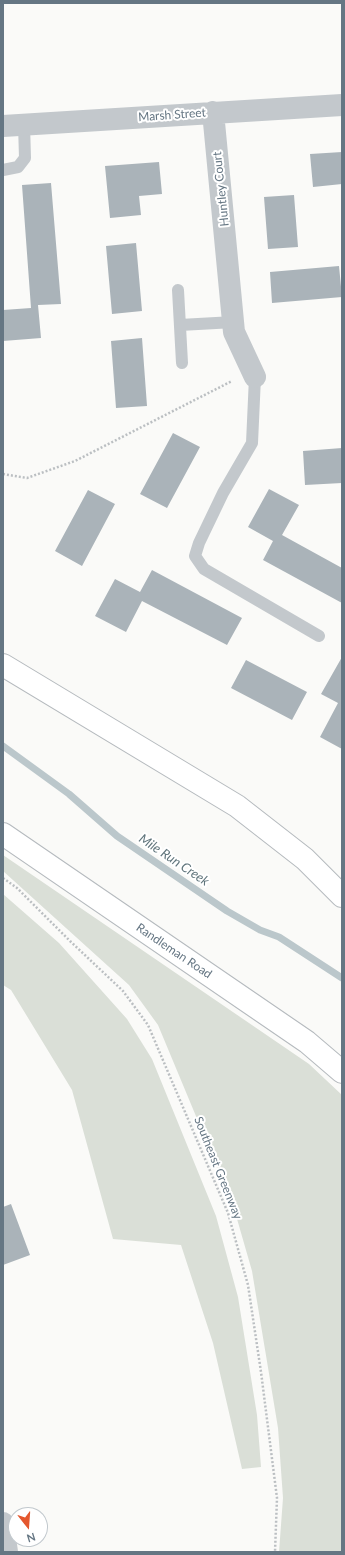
<!DOCTYPE html>
<style>
body{margin:0}
#map{position:relative;width:345px;height:1555px;overflow:hidden;background:#fafaf8;font-family:Lato,sans-serif}
canvas{display:block}
.frame{position:absolute;inset:0;border:4px solid #657683;pointer-events:none}
.north{position:absolute;left:8px;top:1507px;width:40px;height:40px;box-sizing:border-box;background:#fff;border:1px solid #c1c8cd;border-radius:50%;rotate:163deg;font-size:11px;font-weight:700;line-height:16px;text-align:center;color:#657683}
.north::after{content:'';display:block;margin:auto;width:14px;height:18px;background:#e4572e;clip-path:polygon(50% 0,100% 100%,50% 72%,0 100%)}
</style>
<div id="map">
<canvas width="345" height="1555"></canvas>
<div class="frame"></div>
<div class="north">N</div>
</div>
<script>
const c = document.querySelector('canvas').getContext('2d');
c.lineJoin = 'round';
function fillPath(path, color) { c.fillStyle = color; c.fill(path, 'evenodd'); }
const toPath = rows => new Path2D(rows.map(r => 'M' + r).join(''));
function stroke(path, color, width, dash) { c.strokeStyle = color; c.lineWidth = width; c.lineCap = dash ? 'butt' : 'round'; c.setLineDash(dash || []); c.stroke(path); }
function label(font, color, halo, rows, align = 'center') {
  c.font = font + ' Lato,sans-serif'; c.lineWidth = 4; c.setLineDash([]); c.textBaseline = 'middle'; c.strokeStyle = halo; c.fillStyle = color; for (const [text, x, y, turn = 0] of rows) {
    c.save(); c.translate(x, y); c.rotate((+turn || 0) * Math.PI / 180); c.textAlign = isNaN(turn) ? turn : align; if (halo) c.strokeText(text, 0, 0); c.fillText(text, 0, 0); c.restore();
  }
}
fillPath(toPath([
 [3,855,309,1064,342,1095,342,1552,279,1552,283,1498,278,1428,252,1271,233,1205,158,1025,129,985,3,871],
 [3,894,59,943,127,1019,152,1059,216,1216,238,1297,257,1415,261,1467,242,1469,213,1343,181,1245,113,1239,72,1090,11,990,3,985]
]), '#dadfd7');
stroke(toPath([
 [3,746,69,794,117,836,227,911,260,930,279,937,342,978]
]), '#bbc7cb', 7);
fillPath(toPath([
 [342,152,342,184,313,187,310,154],
 [159,162,162,194,139,196,141,215,110,218,105,166],
 [51,183,61,304,38,305,41,338,3,341,3,310,31,308,22,185],
 [294,195,298,247,268,249,264,197],
 [136,243,142,311,112,314,106,246],
 [339,266,342,297,272,303,270,272],
 [142,338,147,406,116,408,111,341],
 [173,433,200,447,167,508,140,494],
 [342,448,342,483,305,485,303,451],
 [269,489,299,505,282,535,342,568,342,603,263,560,273,541,248,527],
 [88,490,115,504,82,566,55,551],
 [152,570,242,618,227,645,142,601,126,632,95,616,115,579,140,592],
 [342,657,342,749,320,737,338,703,321,694],
 [246,660,307,692,292,720,231,688],
 [11,1204,30,1255,3,1265,3,1207]
]), '#aab3b9');
const primary = toPath([
 [3,665,237,806,305,859,342,896],
 [3,834,307,1042,342,1072]
]);
stroke(primary, '#b5babe', 24);
stroke(toPath([
 [3,474,27,478,75,461,232,381],
 [3,878,17,888,70,941,123,991,148,1025,228,1213,248,1285,261,1372,277,1498,275,1552]
]), '#bbbfc2', 2.5, [2, 2]);
stroke(toPath([
 [3,170,18,167,25,158,24,124],
 [178,290,182,363],
 [180,325,234,322],
 [255,377,252,443,223,493,199,543,195,556,204,569,319,636]
]), '#c3c8cc', 12);
stroke(toPath([
 [213,112,234,332,255,377],
 [3,126,342,105],
 [3,1523,7,1552]
]), '#c3c8cc', 22);
stroke(primary, '#fff', 22);
label('12px', '#657683', '#fff', [
 ["Marsh Street",172,115,-4],
 ["Huntley Court",221,189,-96],
 ["Randleman Road",174,951,34],
 ["Southeast Greenway",218,1168,68]
]);
label('italic 13px', '#60757c', '#fff', [
 ["Mile Run Creek",174,860,34]
]);
</script>
